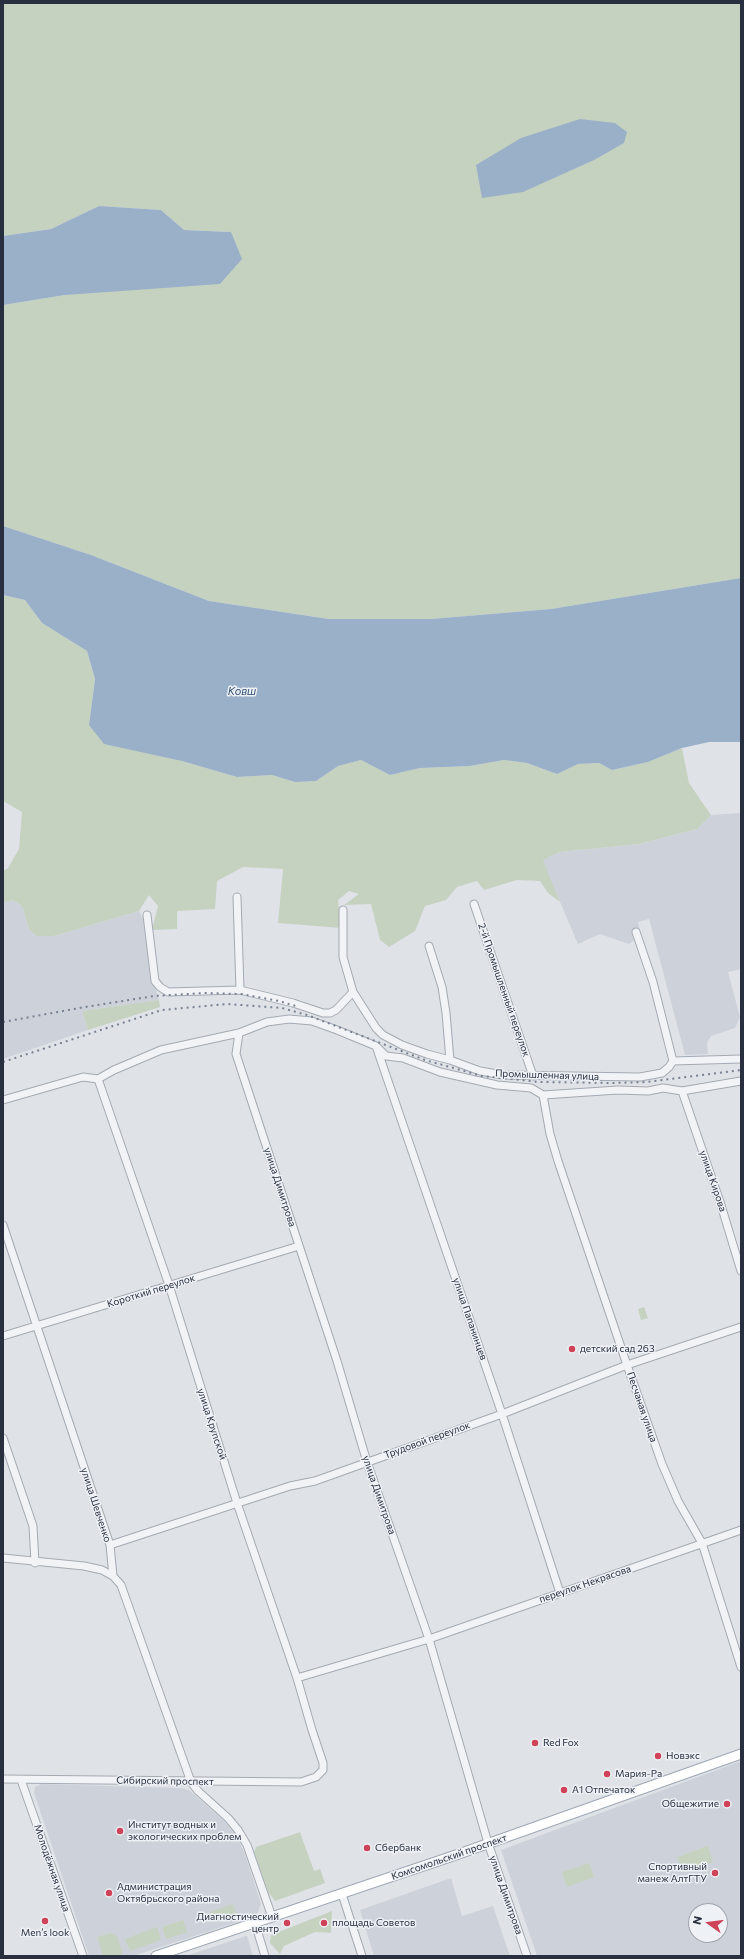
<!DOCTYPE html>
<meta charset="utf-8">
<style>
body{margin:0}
#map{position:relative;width:744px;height:1959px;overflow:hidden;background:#dfe3e8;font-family:Commissioner,sans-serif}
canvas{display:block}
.frame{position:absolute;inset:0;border:4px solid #28303f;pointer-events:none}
.north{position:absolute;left:688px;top:1903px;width:40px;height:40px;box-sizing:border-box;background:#eef1f6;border:1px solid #9fa4ad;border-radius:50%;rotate:284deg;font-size:11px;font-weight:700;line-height:16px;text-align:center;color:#28303f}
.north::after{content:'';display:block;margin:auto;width:14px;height:18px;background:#ce4357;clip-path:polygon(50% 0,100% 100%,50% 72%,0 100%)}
</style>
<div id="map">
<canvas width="744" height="1959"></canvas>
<div class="frame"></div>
<div class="north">N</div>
</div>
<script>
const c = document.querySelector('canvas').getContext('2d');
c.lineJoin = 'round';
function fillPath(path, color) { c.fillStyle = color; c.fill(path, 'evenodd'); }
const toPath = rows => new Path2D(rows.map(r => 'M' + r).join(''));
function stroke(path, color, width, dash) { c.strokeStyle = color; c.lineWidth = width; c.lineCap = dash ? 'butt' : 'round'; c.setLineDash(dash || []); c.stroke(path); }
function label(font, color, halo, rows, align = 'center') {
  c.font = font + ' Commissioner,sans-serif'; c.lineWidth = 3; c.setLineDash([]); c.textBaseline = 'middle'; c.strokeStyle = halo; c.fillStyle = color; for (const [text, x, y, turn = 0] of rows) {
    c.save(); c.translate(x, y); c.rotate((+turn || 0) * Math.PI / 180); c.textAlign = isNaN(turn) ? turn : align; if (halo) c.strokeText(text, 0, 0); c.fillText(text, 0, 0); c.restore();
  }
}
fillPath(toPath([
 [741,813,741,969,728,972,740,1017,735,1028,711,1036,707,1043,708,1054,685,1055,649,919,638,922,641,935,629,944,600,934,578,944,542,860,560,852,639,844,697,829,711,815],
 [13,900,22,906,29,929,54,936,139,911,143,919,153,981,159,1000,82,1011,88,1030,3,1059,3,903],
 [741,1761,741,1956,537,1956,501,1850],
 [696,1911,720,1911,720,1935,696,1935],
 [41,1784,180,1788,189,1790,223,1820,236,1835,245,1854,261,1904,258,1912,253,1917,133,1956,89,1956,34,1793,35,1787],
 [451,1878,462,1916,493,1906,510,1956,374,1956,360,1910],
 [247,1936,253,1956,186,1956,246,1936]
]), '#cdd2da');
fillPath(toPath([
 [3,3,741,3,741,578,551,609,431,619,329,619,209,601,91,555,3,526,3,305,65,295,231,232,184,230,161,210,99,206,51,229,3,236],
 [3,595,25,600,42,623,87,651,95,679,89,725,182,761,237,777,272,775,295,782,316,781,338,766,361,760,390,775,420,768,470,766,504,760,527,763,557,774,578,764,599,763,612,770,648,762,682,748,689,783,711,815,697,829,639,844,560,852,543,860,560,902,548,893,540,881,517,880,484,890,477,881,457,887,446,900,425,906,415,931,389,947,380,940,371,904,344,905,359,894,349,891,338,900,341,928,278,923,283,869,243,867,217,881,215,909,177,911,177,929,152,930,158,906,149,895,139,911,54,936,37,936,29,929,22,906,13,900,3,903,3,871,8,868,19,849,22,812,3,801],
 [159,1000,160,1007,88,1030,82,1011],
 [644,1307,648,1318,641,1320,638,1309],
 [300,1832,314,1871,320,1869,325,1883,275,1901,268,1892,254,1852,256,1847],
 [708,1846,713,1862,682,1873,677,1857],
 [589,1863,594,1877,567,1887,562,1872],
 [233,1904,237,1915,224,1919,223,1916,212,1919,210,1912],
 [332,1911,331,1933,315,1932,284,1946,280,1954,270,1943,271,1935],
 [183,1920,187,1932,166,1939,162,1927],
 [157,1927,161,1940,130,1951,125,1939],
 [111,1933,117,1936,123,1954,117,1956,103,1956,97,1937]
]), '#c5d2c0');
fillPath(toPath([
 [580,119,615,123,627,132,624,143,594,160,523,192,482,198,476,165,521,138],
 [99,206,161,210,184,230,231,232,242,259,220,284,65,295,3,305,3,236,51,229],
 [3,526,91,555,209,601,329,619,431,619,551,609,741,578,741,742,709,742,682,748,648,762,612,770,599,763,578,764,557,774,527,763,504,760,470,766,420,768,390,775,361,760,338,766,316,781,295,782,272,775,237,777,182,761,104,744,89,725,95,679,87,651,42,623,25,600,3,595]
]), '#9ab0c9');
const minor = toPath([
 [237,897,240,990],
 [474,904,533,1076],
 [343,910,343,957,353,992],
 [147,915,155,981,160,987,168,992,240,990,293,1003,323,1013,330,1013,336,1010,353,992,376,1028,383,1035,402,1045,427,1054,450,1060,480,1071,503,1075,640,1077,662,1073,669,1067,673,1061],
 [636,932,653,982,673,1061],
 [429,946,442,987,446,1013,450,1060],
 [239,1033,236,1054,337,1361,367,1462,429,1639,488,1843,527,1956],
 [376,1046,502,1414,560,1593],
 [673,1061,741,1059],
 [682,1091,721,1205,741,1271],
 [543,1095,550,1134,558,1161,627,1365,662,1464,678,1501,702,1543,741,1667],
 [543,1095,618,1090,648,1091,663,1088,682,1091,741,1081],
 [3,1100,83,1077,98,1079,114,1070,161,1050,239,1033,267,1022,289,1019,312,1021,337,1030,376,1046,386,1056,403,1058,440,1072,497,1085,531,1088,543,1095],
 [3,1225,110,1545,113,1576],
 [3,1336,299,1246],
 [3,1438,33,1526,35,1563],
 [110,1545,290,1486,315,1481,502,1414,627,1365,741,1327],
 [3,1558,84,1566,102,1570,113,1576,121,1585,191,1782,198,1791,228,1818,238,1830,247,1845,272,1917],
 [297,1678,429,1639,741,1530],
 [3,1779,301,1782,316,1777,323,1770,323,1763,312,1730,297,1678,237,1503,169,1285,98,1079],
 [21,1780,83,1956],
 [342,1894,362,1956],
 [255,1923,265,1956]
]);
const major = toPath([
 [156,1956,453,1856,741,1754]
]);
stroke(minor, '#a4aab2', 9);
stroke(major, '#9ea7b4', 11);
stroke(minor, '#f2f3f7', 7);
stroke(major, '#fff', 9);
stroke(toPath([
 [3,1022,85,1007,154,996,204,993,241,994,279,1001,299,1007],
 [3,1062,162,1010,227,1004,282,1008,307,1015,425,1060,482,1076,540,1082,614,1083,647,1082,741,1070]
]), '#788292', 2, [2, 4]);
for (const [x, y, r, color] of [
 [572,1349,4,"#ce4357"],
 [535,1743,4,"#ce4357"],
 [658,1756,4,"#ce4357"],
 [607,1774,4,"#ce4357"],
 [564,1790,4,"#ce4357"],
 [727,1804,4,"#ce4357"],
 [120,1831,4,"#ce4357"],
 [367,1848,4,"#ce4357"],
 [715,1873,4,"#ce4357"],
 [109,1893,4,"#ce4357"],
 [45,1921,4,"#ce4357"],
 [287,1923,4,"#ce4357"],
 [324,1923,4,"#ce4357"]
]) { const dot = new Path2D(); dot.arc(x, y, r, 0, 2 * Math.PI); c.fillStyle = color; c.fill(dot); stroke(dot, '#eef1f6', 1.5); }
label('10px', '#28303f', '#eef1f6', [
 ["2-й Промышленный переулок",504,990,71],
 ["Промышленная улица",547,1075,2],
 ["улица Кирова",713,1181,71],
 ["улица Димитрова",280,1187,72],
 ["Короткий переулок",151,1291,-17],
 ["улица Папанинцев",470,1319,71],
 ["Песчаная улица",642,1407,71],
 ["улица Крупской",212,1424,72],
 ["Трудовой переулок",427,1440,-20],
 ["улица Димитрова",379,1495,71],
 ["улица Шевченко",96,1505,72],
 ["переулок Некрасова",585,1584,-19],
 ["Сибирский проспект",165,1781,1],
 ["Комсомольский проспект",449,1857,-19],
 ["Молодёжная улица",52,1868,71],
 ["улица Димитрова",506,1895,71]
]);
label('10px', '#28303f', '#eef1f6', [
 ["детский сад 263",580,1349],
 ["Red Fox",543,1743],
 ["Новэкс",666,1756],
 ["Мария-Ра",615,1774],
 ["А1 Отпечаток",572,1790],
 ["Общежитие",719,1804,"right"],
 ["Институт водных и",128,1825],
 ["экологических проблем",128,1837],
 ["Сбербанк",375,1848],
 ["Спортивный",707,1867,"right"],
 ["манеж АлтГТУ",707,1879,"right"],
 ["Администрация",117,1887],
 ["Октябрьского района",117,1899],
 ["Диагностический",279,1917,"right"],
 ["центр",279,1929,"right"],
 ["площадь Советов",332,1923],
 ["Men’s look",45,1933,"center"]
], 'left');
label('italic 11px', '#324f73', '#eef1f6', [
 ["Ковш",242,691]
]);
</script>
